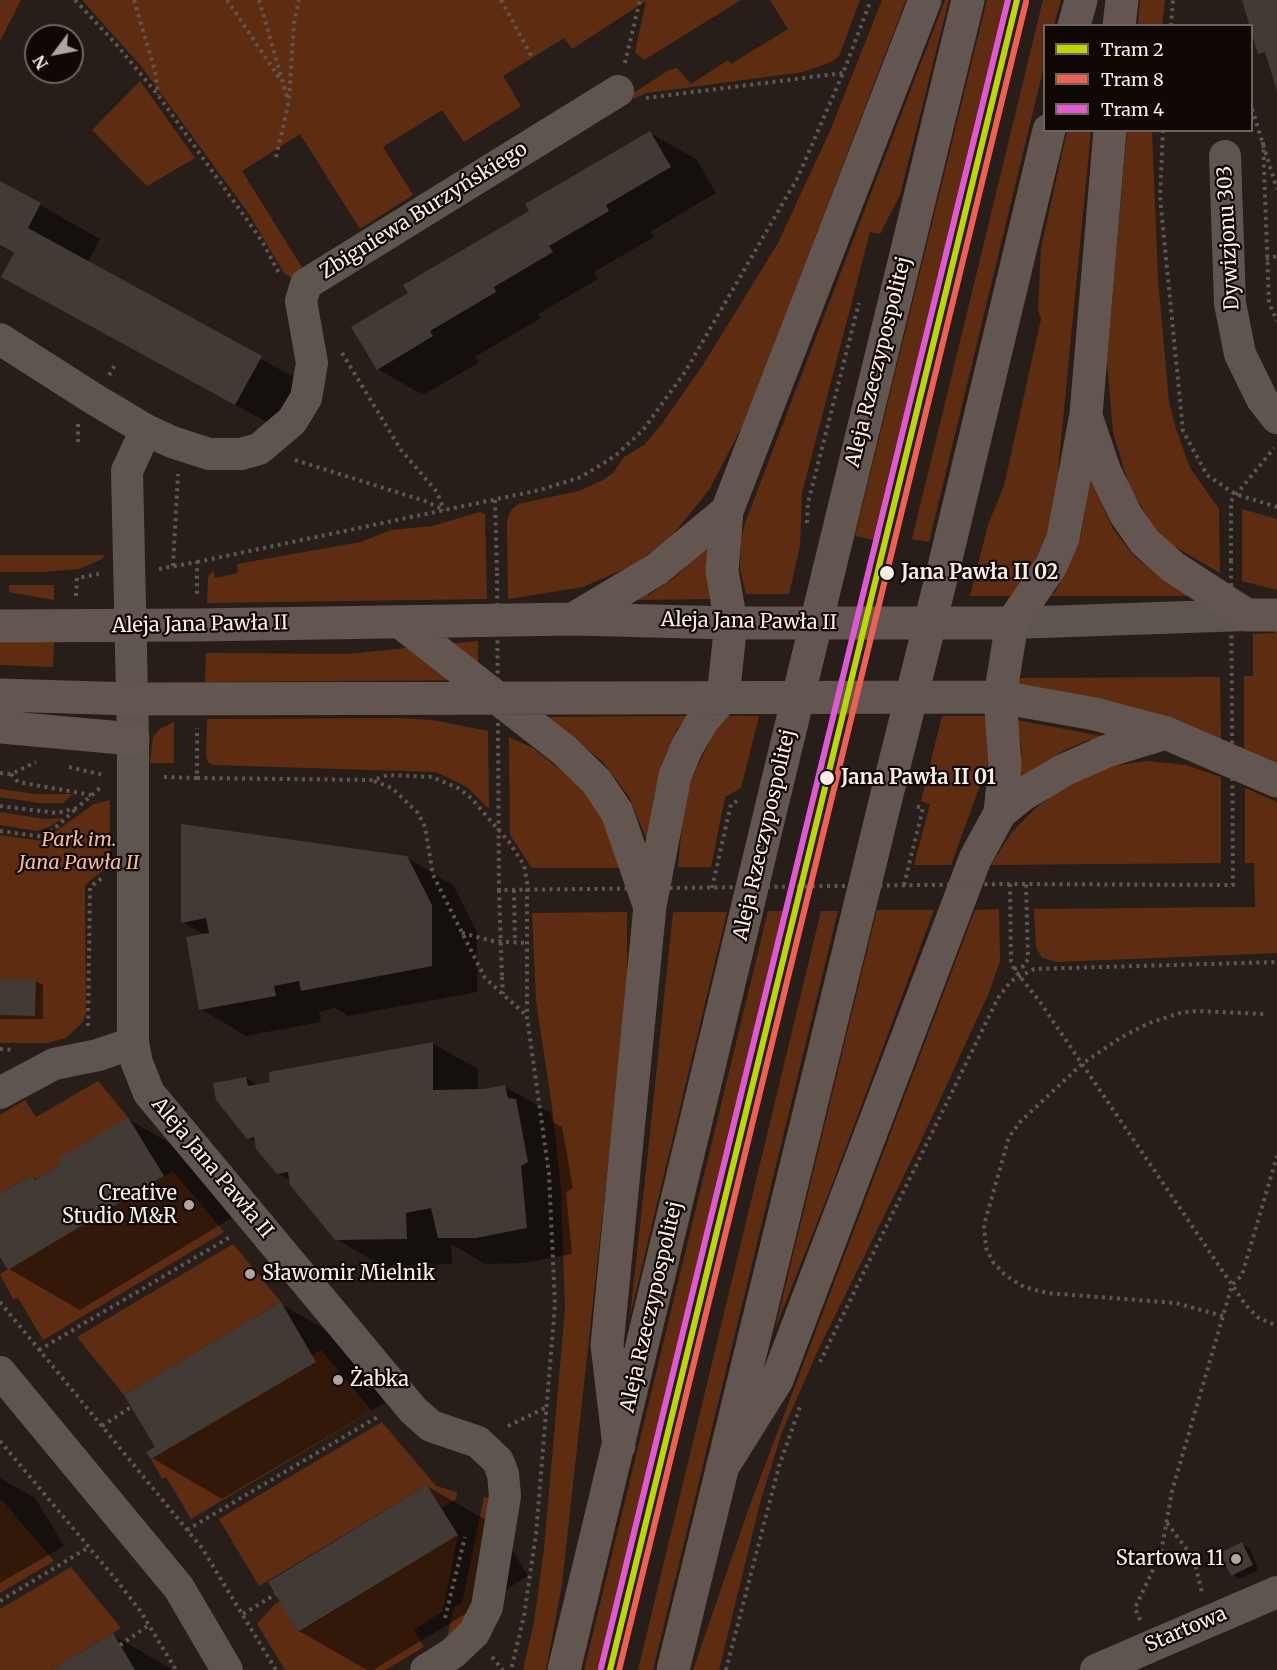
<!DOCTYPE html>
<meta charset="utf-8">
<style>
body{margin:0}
#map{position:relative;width:1277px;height:1670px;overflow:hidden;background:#281e19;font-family:Merriweather,serif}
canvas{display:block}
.legend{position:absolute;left:1043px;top:24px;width:210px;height:108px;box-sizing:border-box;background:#100805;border:2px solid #6e645f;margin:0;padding:8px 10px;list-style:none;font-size:18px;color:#fbeee7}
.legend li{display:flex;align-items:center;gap:12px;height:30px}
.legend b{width:30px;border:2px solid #6e645f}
.north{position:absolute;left:24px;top:24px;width:60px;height:60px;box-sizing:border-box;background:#100805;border:2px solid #6e645f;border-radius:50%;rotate:238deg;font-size:16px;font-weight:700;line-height:24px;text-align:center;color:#fbeee7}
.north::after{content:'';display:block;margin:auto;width:21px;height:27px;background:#b1a59f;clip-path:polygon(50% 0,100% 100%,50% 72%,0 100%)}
</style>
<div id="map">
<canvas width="1277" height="1670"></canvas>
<ul class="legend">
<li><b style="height:8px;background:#bcd800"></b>Tram 2</li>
<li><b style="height:8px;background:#f05f53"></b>Tram 8</li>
<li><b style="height:8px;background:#df59d4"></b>Tram 4</li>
</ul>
<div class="north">N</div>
</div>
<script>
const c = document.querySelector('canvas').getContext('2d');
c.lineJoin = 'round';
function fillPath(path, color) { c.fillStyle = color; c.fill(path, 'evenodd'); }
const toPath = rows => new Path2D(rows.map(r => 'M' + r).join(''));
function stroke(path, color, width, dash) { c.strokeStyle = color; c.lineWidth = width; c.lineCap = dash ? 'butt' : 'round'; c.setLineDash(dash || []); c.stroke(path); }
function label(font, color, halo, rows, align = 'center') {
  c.font = font + ' Merriweather,serif'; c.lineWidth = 4.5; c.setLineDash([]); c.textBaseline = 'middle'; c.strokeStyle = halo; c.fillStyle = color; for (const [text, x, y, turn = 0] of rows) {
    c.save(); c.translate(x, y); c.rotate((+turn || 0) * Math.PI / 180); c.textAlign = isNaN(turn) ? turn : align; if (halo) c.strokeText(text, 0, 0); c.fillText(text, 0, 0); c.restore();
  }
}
fillPath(toPath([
 [0,0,21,0,0,41],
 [82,0,741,0,644,60,635,52,646,1,572,49,564,38,503,76,521,106,464,142,442,110,383,147,413,195,360,229,300,134,242,171,303,269,293,279,284,273,249,214,141,66],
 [770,0,860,0,839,56,831,62,803,72,647,93,633,99,632,94,669,70,677,68,691,84,728,60,731,64,788,29],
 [882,0,906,0,744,423,709,490,670,538,633,565,583,587,508,599,507,521,511,510,518,504,579,491,603,480,613,473,624,457,644,445,661,425,703,365,778,243,830,131],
 [945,0,949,0,900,195,880,234,870,232,802,493,800,546,789,594,746,594,740,569,741,540,745,523],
 [987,0,1010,0,878,541,855,536],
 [1043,0,1061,0,1054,25,1044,26,1044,66,929,542,912,539],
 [1140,0,1165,0,1162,25,1138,25],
 [140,81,195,158,147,186,92,130],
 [1067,131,1091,131,1057,482,1051,524,1035,561,1012,596,970,596,988,525,1004,486,1041,319,1038,310,1041,248],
 [1127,131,1152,131,1158,280,1169,402,1175,426,1190,468,1219,509,1220,573,1172,545,1155,529,1129,486,1113,432,1107,360],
 [1090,476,1113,529,1134,556,1172,585,1197,596,1048,596,1055,592,1066,572,1081,536],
 [1242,509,1277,519,1277,590,1242,581],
 [480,512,485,514,487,599,207,603,208,577,213,570,215,578,238,573,237,564,361,542,391,530,432,526],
 [707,547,707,559,715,599,631,600,646,593,648,595,674,578],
 [0,555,105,555,102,559,79,569,42,572,0,572],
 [9,585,54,585,54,600,9,592],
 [1276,631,1277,631,1277,767,1244,751,1244,676,1253,676,1253,634,1275,633],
 [0,641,54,641,53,667,0,665],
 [478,641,478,680,205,682,206,653,347,654],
 [1220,677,1221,741,1007,686,1004,678],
 [688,716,677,729,664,759,654,796,647,840,629,797,603,762,561,728,536,717],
 [722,716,759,716,741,788,725,797,711,867,678,867,684,806,692,778],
 [942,716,988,716,989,761,951,865,914,865,930,804,921,801],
 [399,718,432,720,488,731,489,809,467,787,436,772,213,765,208,762,206,755,207,719],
 [1017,720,1107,737,1092,742,1090,739,1063,751,1017,780,1022,751],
 [174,722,174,763,150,763,153,737,160,729],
 [509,737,533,748,578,784,601,815,620,868,532,868,510,835],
 [1147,761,1186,765,1221,777,1221,863,991,865,1012,832,1037,807,1053,795,1105,767],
 [1245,788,1277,802,1277,953,1057,962,1042,958,1036,947,1034,909,1255,907,1254,863,1245,863],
 [0,789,35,794,73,794,63,803,39,803,0,797],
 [110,800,110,862,106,868,85,885,86,1013,83,1022,66,1038,47,1043,0,1043,0,835,50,842,52,834,94,804],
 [0,812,45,819,63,818,49,827,37,831,0,825],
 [999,909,1000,961,988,995,920,1143,819,1348,782,1432,760,1503,719,1670,693,1670,750,1505,975,910],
 [877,910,934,910,830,1190,775,1329],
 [768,911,788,911,604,1670,584,1670],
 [821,911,838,911,653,1670,638,1670],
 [627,912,627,993,562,1584,546,1670,523,1670,534,1622,544,1549,565,1309,561,1190,552,1106,536,1001,532,913],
 [673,912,727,912,630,1316,647,1162],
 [98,1081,128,1117,61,1164,35,1180,32,1175,0,1194,0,1115,25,1100,36,1117],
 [173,1171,224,1232,43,1340,18,1298,13,1299,0,1274],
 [233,1244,281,1302,124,1395,77,1337],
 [321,1350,372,1411,191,1519,166,1477,162,1479,151,1459,315,1362,312,1355],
 [382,1422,436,1486,457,1492,456,1499,442,1508,427,1485,259,1586,219,1519],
 [484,1497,491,1498,473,1611,446,1642,454,1607,462,1603],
 [2,1500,54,1561,0,1593,0,1502],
 [458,1535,443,1611,414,1630,424,1647,385,1670,285,1670,257,1624,275,1604,280,1601,299,1632],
 [71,1567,121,1628,51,1670,0,1670,0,1609]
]), '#5e2d11');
fillPath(toPath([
 [650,133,696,159,716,193,650,232,654,237,594,272,598,279,538,314,541,318,475,357,478,363,423,395,378,369,410,294],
 [0,182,100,239,88,262,306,384,281,430,49,302,15,254,0,246],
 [407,858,453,885,477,932,477,992,348,1016,335,1008,319,1012,321,1022,246,1036,201,1009,205,935,182,922],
 [0,980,35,981,43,985,43,1019,0,1019],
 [432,1043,478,1069,478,1091,505,1087,551,1113,553,1122,562,1127,573,1188,566,1192,572,1254,523,1263,485,1264,451,1244,452,1264,383,1266,336,1239,291,1181,278,1173,256,1142,248,1137,246,1078,259,1086],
 [128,1119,199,1160,233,1217,80,1310,9,1269,0,1254,0,1196,32,1176,38,1180,63,1165],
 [281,1304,352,1345,385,1403,222,1499,152,1458,157,1448],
 [0,1478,35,1498,64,1546,0,1583],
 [427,1486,498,1527,528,1576,373,1670,367,1670,299,1631],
 [1242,1544,1250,1549,1259,1570,1239,1579,1232,1574],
 [113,1635,173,1670,54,1670]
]), '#0007');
fillPath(toPath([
 [1242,0,1277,0,1277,91,1265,52,1258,54],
 [650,131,671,167,606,205,609,211,549,246,553,252,494,287,496,292,430,331,433,336,377,370,351,327,408,293,403,285,529,211,525,204],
 [0,181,41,203,28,228,262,356,235,405,1,277,14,253,0,245],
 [181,824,407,856,432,905,432,966,301,991,299,981,274,986,276,996,199,1010,186,937,209,933,206,918,181,923],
 [0,979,36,979,35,1016,0,1015],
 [433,1042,433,1090,483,1089,505,1085,508,1098,516,1099,528,1162,521,1166,527,1228,476,1238,438,1238,431,1208,406,1213,407,1239,335,1240,290,1185,288,1172,277,1174,256,1149,254,1137,247,1139,216,1100,213,1083,246,1077,248,1086,270,1082,269,1072],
 [128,1117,164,1176,8,1270,0,1257,0,1194,32,1175,35,1180,61,1164,58,1159],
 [281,1302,316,1362,151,1459,146,1452,155,1447,124,1395],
 [427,1485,458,1535,298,1632,268,1582],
 [1242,1542,1253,1565,1231,1576,1220,1553],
 [113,1633,135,1670,51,1670]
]), '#423a35');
stroke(toPath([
 [75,0,116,44,158,95,262,241,279,273],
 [134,0,155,71,158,95],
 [227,0,280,79],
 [259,0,288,100],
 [501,0,532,57],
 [1171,26,1173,0],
 [625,63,640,0],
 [646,98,843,73],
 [1252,109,1277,189],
 [1163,130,1160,197,1183,431,1207,475,1235,494,1277,507],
 [1263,142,1269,303,1277,321],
 [276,157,289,101,294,23,299,0],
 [1266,259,1277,256],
 [342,353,401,450,437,492,444,510],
 [109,375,115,365],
 [78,442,78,424],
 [295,460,425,501,444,510],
 [495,500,497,573],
 [807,523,808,503,859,303],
 [1231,561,1231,501,1274,448],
 [197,562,540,490,581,477,615,456,643,430,685,372,798,177,843,73,871,0],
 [173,566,178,474],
 [159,569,197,562,197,594],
 [76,596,77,578,99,574],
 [69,767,103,775],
 [0,773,11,774,36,762],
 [11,774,18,782,91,795],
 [164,777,197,778,197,728],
 [197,778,373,780,388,775,432,777,458,788,471,798,509,842,524,865,527,882,527,1017,549,1174,555,1305,536,1534,524,1616,511,1670],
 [374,781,392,788,418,813,425,827,433,875,485,978,527,1016],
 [0,806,57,813,77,808,101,787],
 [0,831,45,837,77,808],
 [1010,884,1011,961,1014,969,1040,1002,1245,1304,1257,1317,1277,1326],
 [904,885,923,808,915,806],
 [712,888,731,804,741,799],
 [514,890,515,942],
 [462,933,493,941,527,943],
 [1014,969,1024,966,1028,959,1026,884],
 [502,977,503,994],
 [88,1026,90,887,102,878],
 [0,1049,14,1050],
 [0,1302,202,1548,276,1670],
 [1223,1316,1176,1303,1047,1293,1024,1287,1005,1275,993,1262,986,1248,984,1225,1009,1137,1020,1122,1082,1064,1120,1038,1149,1023,1180,1013,1196,1011,1264,1014],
 [39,1350,230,1237],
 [820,1362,998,998,1011,981,1034,969,1277,962],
 [102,1426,131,1407],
 [508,1426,545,1408],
 [0,1441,118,1582,141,1612,176,1670],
 [1167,1523,1194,1559,1202,1593],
 [187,1530,379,1416],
 [0,1601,89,1547],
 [243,1614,276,1594],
 [445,1618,465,1537],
 [1140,1620,1135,1608,1161,1553,1172,1491,1232,1285,1242,1275,1277,1156],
 [120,1645,149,1625],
 [492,1657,503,1670],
 [726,1670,779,1466,800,1407]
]), '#5f5652', 4, [3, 4.5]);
stroke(toPath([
 [1225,156,1230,303,1240,354,1262,399,1277,418],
 [0,339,94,399,146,430,172,442,209,454,241,454,259,449,292,421,306,398,312,363,301,301,306,284,618,91],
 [146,430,127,471,133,739,133,1043,137,1063,149,1093,413,1410,431,1426,478,1442,498,1461,503,1474,505,1496,487,1607,474,1633,453,1653,426,1670],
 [1012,623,1247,615],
 [0,1093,54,1064,98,1055,133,1043],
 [0,1372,179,1588,227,1670],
 [1096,1670,1277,1592]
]), '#5f5550', 32);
stroke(toPath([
 [1074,26,1081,0],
 [1119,26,1122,0],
 [1087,419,1105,472,1126,515,1145,542,1173,567,1247,615,1277,615],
 [944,567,1049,130],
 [829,570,968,0],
 [575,618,657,569,727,511],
 [400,622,564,750,596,781,617,812,648,902],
 [0,626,197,625,574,619,731,623,1012,623],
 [0,695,133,699,1000,697,1095,714,1166,733,1277,781],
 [0,727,133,739],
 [1000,813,1022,795,1064,770,1107,751,1166,733],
 [619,1446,607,1345,650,906,675,776,687,747,703,720,723,697,731,623,722,571,727,511,925,0],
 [722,1468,777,1380,975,859,1000,813,1005,764,1000,697,1012,623,1051,566,1063,538,1086,414,1110,130],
 [564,1670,776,788],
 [673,1670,889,786]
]), '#63554f', 33);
stroke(toPath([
 [497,573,499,890,1010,884,1233,885,1231,561],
 [499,890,502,977]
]), '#5f5652', 4, [3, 4.5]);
stroke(toPath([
 [889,786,944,567],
 [776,788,829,570]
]), '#63554f', 33);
stroke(toPath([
 [610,1670,1017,0]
]), '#bcd800', 6);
stroke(toPath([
 [619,1670,1026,2]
]), '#f05f53', 6);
stroke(toPath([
 [601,1668,1008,0]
]), '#df59d4', 6);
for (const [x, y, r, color] of [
 [887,573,8,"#fbeee7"],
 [827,778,8,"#fbeee7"],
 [189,1205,6,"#b1a59f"],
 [250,1274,6,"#b1a59f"],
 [338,1380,6,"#b1a59f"],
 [1236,1559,6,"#b1a59f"]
]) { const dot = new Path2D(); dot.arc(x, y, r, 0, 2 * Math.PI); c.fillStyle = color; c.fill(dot); stroke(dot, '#100805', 2); }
label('20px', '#fbeee7', '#100805', [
 ["Zbigniewa Burzyńskiego",424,211,-32],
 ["Dywizjonu 303",1229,238,-93],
 ["Aleja Rzeczypospolitej",879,362,-76],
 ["Aleja Jana Pawła II",749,622,1],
 ["Aleja Jana Pawła II",200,625,-1],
 ["Aleja Rzeczypospolitej",765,835,-77],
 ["Aleja Jana Pawła II",212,1168,50],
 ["Aleja Rzeczypospolitej",652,1307,-77],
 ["Startowa",1186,1630,-23]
]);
label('bold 20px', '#fbeee7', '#100805', [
 ["Jana Pawła II 02",901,573],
 ["Jana Pawła II 01",841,778]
], 'left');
label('italic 20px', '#f5ba9d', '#100805', [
 ["Park im.",79,840],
 ["Jana Pawła II",79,863]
]);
label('20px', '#fbeee7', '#100805', [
 ["Creative",177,1194],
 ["Studio M&R",177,1217],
 ["Sławomir Mielnik",262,1274,"left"],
 ["Żabka",350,1380,"left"],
 ["Startowa 11",1224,1559]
], 'right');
</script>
